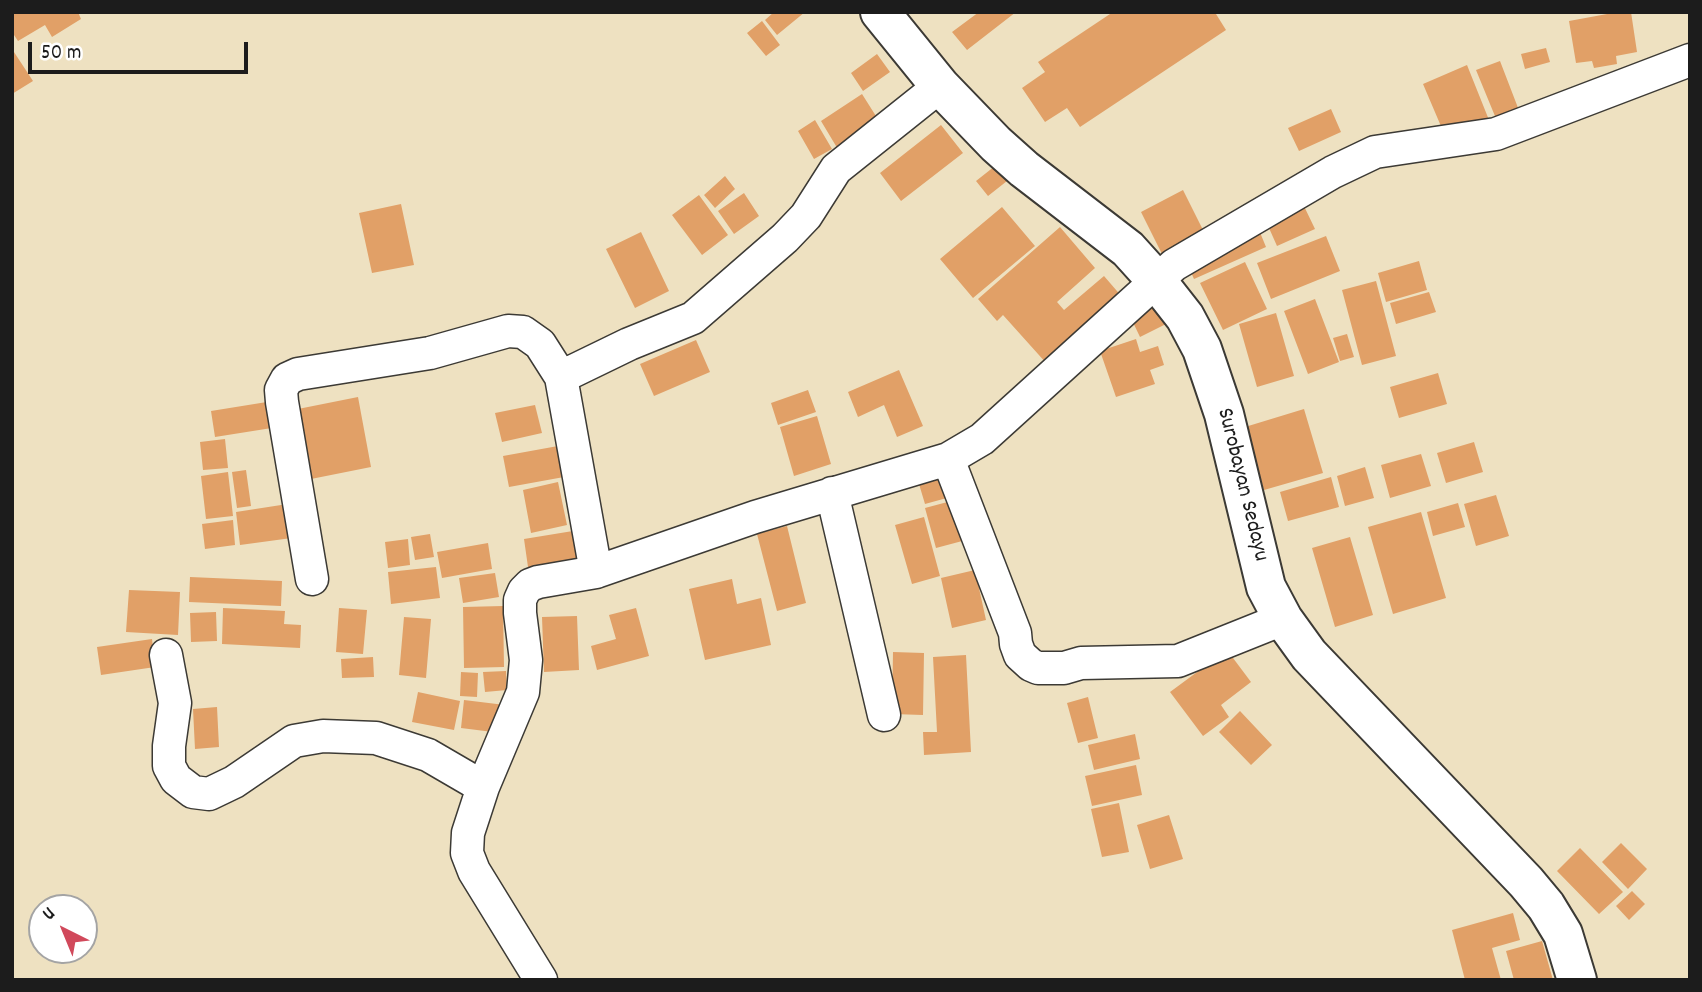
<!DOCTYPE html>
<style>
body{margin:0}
#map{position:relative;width:1702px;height:992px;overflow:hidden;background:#eee1c1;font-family:Dekko,sans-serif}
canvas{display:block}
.frame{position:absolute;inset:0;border:14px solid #1c1c1c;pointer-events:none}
.north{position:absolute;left:28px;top:894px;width:70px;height:70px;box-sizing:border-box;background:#fff;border:2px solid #a4a4a4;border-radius:50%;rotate:317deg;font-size:19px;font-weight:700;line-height:28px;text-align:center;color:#1c1c1c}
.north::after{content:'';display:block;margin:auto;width:24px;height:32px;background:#d1495b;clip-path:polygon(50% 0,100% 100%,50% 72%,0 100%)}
.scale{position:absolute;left:28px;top:42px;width:220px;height:32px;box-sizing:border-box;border:4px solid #1c1c1c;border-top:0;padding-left:9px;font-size:21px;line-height:24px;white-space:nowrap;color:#1c1c1c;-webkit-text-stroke:5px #fff;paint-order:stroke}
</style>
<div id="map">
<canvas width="1702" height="992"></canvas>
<div class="frame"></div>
<div class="north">U</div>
<div class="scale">50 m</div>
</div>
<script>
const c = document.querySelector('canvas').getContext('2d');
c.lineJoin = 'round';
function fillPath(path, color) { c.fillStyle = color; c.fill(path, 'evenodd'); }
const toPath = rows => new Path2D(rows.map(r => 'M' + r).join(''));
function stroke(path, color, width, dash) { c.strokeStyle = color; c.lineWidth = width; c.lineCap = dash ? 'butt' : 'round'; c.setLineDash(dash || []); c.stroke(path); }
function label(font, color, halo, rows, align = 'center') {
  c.font = font + ' Dekko,sans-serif'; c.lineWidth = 7; c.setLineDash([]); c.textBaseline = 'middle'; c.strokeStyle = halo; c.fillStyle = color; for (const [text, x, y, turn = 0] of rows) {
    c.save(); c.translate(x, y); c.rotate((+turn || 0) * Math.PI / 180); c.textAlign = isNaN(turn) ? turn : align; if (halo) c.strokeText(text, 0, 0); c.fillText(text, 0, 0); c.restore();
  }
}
fillPath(toPath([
 [12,12,78,12,81,19,52,37,45,25,18,41,12,32],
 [774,12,805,12,777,35,765,20],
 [979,12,1016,12,967,50,952,32],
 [1113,12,1219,12,1216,14,1226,30,1080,127,1067,108,1045,122,1022,88,1045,72,1038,62],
 [1618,12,1631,12,1637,52,1616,56,1617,64,1594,68,1592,61,1576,63,1569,21],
 [762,21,780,45,766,56,747,33],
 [1546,48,1550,62,1525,69,1521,54],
 [12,49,33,81,12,94],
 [877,54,890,72,863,91,851,73],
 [1500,61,1520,113,1497,121,1476,70],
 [1467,65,1489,120,1446,138,1423,84],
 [862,94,881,124,839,151,821,121],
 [1331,109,1341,132,1299,151,1288,128],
 [815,120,832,149,814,159,798,131],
 [941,125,963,153,901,201,880,173],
 [995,166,1007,181,988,196,976,181],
 [725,176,735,189,715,208,704,195],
 [1183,190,1205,234,1163,256,1141,212],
 [744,193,759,216,734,234,718,211],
 [699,195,728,235,702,255,672,215],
 [1302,202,1315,229,1277,246,1265,219],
 [401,204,414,265,372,273,359,213],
 [1002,207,1035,246,973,298,940,259],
 [1060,227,1095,268,1057,302,1064,310,1104,276,1123,298,1047,364,1003,315,997,321,978,299],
 [1259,230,1266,247,1194,279,1186,261],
 [641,232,669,291,635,308,606,249],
 [1326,236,1340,271,1271,299,1257,263],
 [1419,261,1427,290,1386,302,1378,273],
 [1245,262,1267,309,1223,330,1200,283],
 [1376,281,1396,356,1362,365,1342,290],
 [1429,292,1436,312,1396,324,1390,303],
 [1315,299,1339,362,1308,374,1284,311],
 [1156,300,1168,323,1140,337,1129,314],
 [1276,313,1294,376,1257,387,1239,324],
 [1347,334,1354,357,1340,361,1333,338],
 [1136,339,1140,352,1158,346,1164,365,1150,370,1155,384,1116,397,1100,351],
 [696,340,710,372,654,396,640,364],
 [899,370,923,426,897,437,884,405,858,417,848,392],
 [1438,373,1447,404,1399,418,1390,387],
 [808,390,816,412,778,425,771,403],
 [358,397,371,467,306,480,293,410],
 [273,401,278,427,215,437,211,411],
 [535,405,542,433,502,442,495,413],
 [1304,409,1323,473,1264,490,1245,427],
 [817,416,831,464,794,476,780,427],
 [225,439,228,468,203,470,200,442],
 [1474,442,1483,472,1446,483,1437,453],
 [569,444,575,475,509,487,503,456],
 [1421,454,1431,486,1390,498,1381,465],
 [1365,467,1374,498,1345,506,1337,476],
 [246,470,251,506,237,508,232,472],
 [228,472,233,516,206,519,201,476],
 [949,476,954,496,925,504,919,484],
 [1331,477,1339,507,1288,521,1280,492],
 [558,482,567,525,531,533,523,490],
 [1496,495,1509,536,1476,546,1464,504],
 [955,500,966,540,936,548,925,508],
 [294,503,299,537,240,545,236,512],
 [1458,503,1465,527,1433,536,1427,512],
 [1421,512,1446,598,1393,614,1368,527],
 [924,517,940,576,912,584,895,525],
 [233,520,235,545,205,549,202,524],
 [787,526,806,603,777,611,757,534],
 [579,530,585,565,529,574,524,539],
 [430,534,434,557,415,560,411,537],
 [1350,537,1373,615,1335,627,1312,548],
 [408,539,410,565,388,568,385,542],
 [488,543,492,569,442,578,437,552],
 [436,567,440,598,391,604,388,572],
 [975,570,986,620,952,628,941,578],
 [495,573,499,597,463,603,459,578],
 [190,577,282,581,281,606,189,602],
 [732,579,737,604,761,598,771,645,705,660,689,589],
 [129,590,180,592,178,635,126,632],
 [503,606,504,667,464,668,463,607],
 [223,608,285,611,284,624,301,625,300,648,222,644],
 [339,608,367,610,363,654,336,652],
 [636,608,649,656,597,670,591,646,616,639,609,615],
 [216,612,217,641,191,642,190,613],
 [577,616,579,670,544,672,542,617],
 [404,617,431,619,426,678,399,675],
 [152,639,155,667,101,675,97,647],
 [1227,650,1251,682,1221,705,1229,717,1203,736,1170,692],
 [893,652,924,653,923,715,892,714],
 [966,655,971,752,924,755,923,732,937,732,933,657],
 [373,657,374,677,342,678,341,659],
 [506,671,507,690,485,692,483,672],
 [461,672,478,673,477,697,460,696],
 [418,692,460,701,454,730,412,722],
 [1088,697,1098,738,1078,743,1067,703],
 [464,700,505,705,501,733,461,728],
 [217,707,219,747,195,749,193,709],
 [1240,711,1272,745,1251,765,1219,732],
 [1135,734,1140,759,1094,770,1088,745],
 [1136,765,1142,795,1092,806,1085,776],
 [1119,803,1129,852,1102,857,1091,809],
 [1169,815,1183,859,1150,869,1137,825],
 [1621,843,1647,869,1628,889,1602,862],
 [1580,848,1623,892,1599,914,1557,871],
 [1632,891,1645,904,1629,920,1616,906],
 [1513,913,1520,940,1492,948,1501,980,1465,980,1452,930],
 [1542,941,1553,980,1514,980,1506,951]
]), '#e1a067');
const minor = toPath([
 [561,377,629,344,693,318,785,238,806,216,836,169,940,86],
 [948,459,1015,633,1016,644,1020,655,1031,665,1038,668,1064,668,1081,663,1178,661,1283,619],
 [832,493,884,715],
 [312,579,282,402,281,390,287,379,298,374,430,353,508,331,523,332,540,344,561,377,596,572],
 [166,655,175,703,169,746,169,766,176,779,193,792,209,794,234,782,294,741,323,736,376,738,428,755,483,787],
 [541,980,474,871,467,853,468,833,483,787,523,692,526,660,520,613,520,600,524,591,530,585,538,582,596,572,755,517,948,459,982,439,1174,265,1333,172,1375,152,1496,134,1690,60]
]);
const secondary = toPath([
 [880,12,940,86,996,144,1024,169,1128,249,1156,280,1185,317,1202,349,1224,414,1266,587,1283,619,1309,655,1526,882,1546,906,1563,934,1577,980]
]);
stroke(minor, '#3c3a35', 35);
stroke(secondary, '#3c3a35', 42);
stroke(minor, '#fff', 32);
stroke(secondary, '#fff', 38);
label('23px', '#1c1c1c', '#fff', [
 ["Surobayan Sedayu",1241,485,76]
]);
</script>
